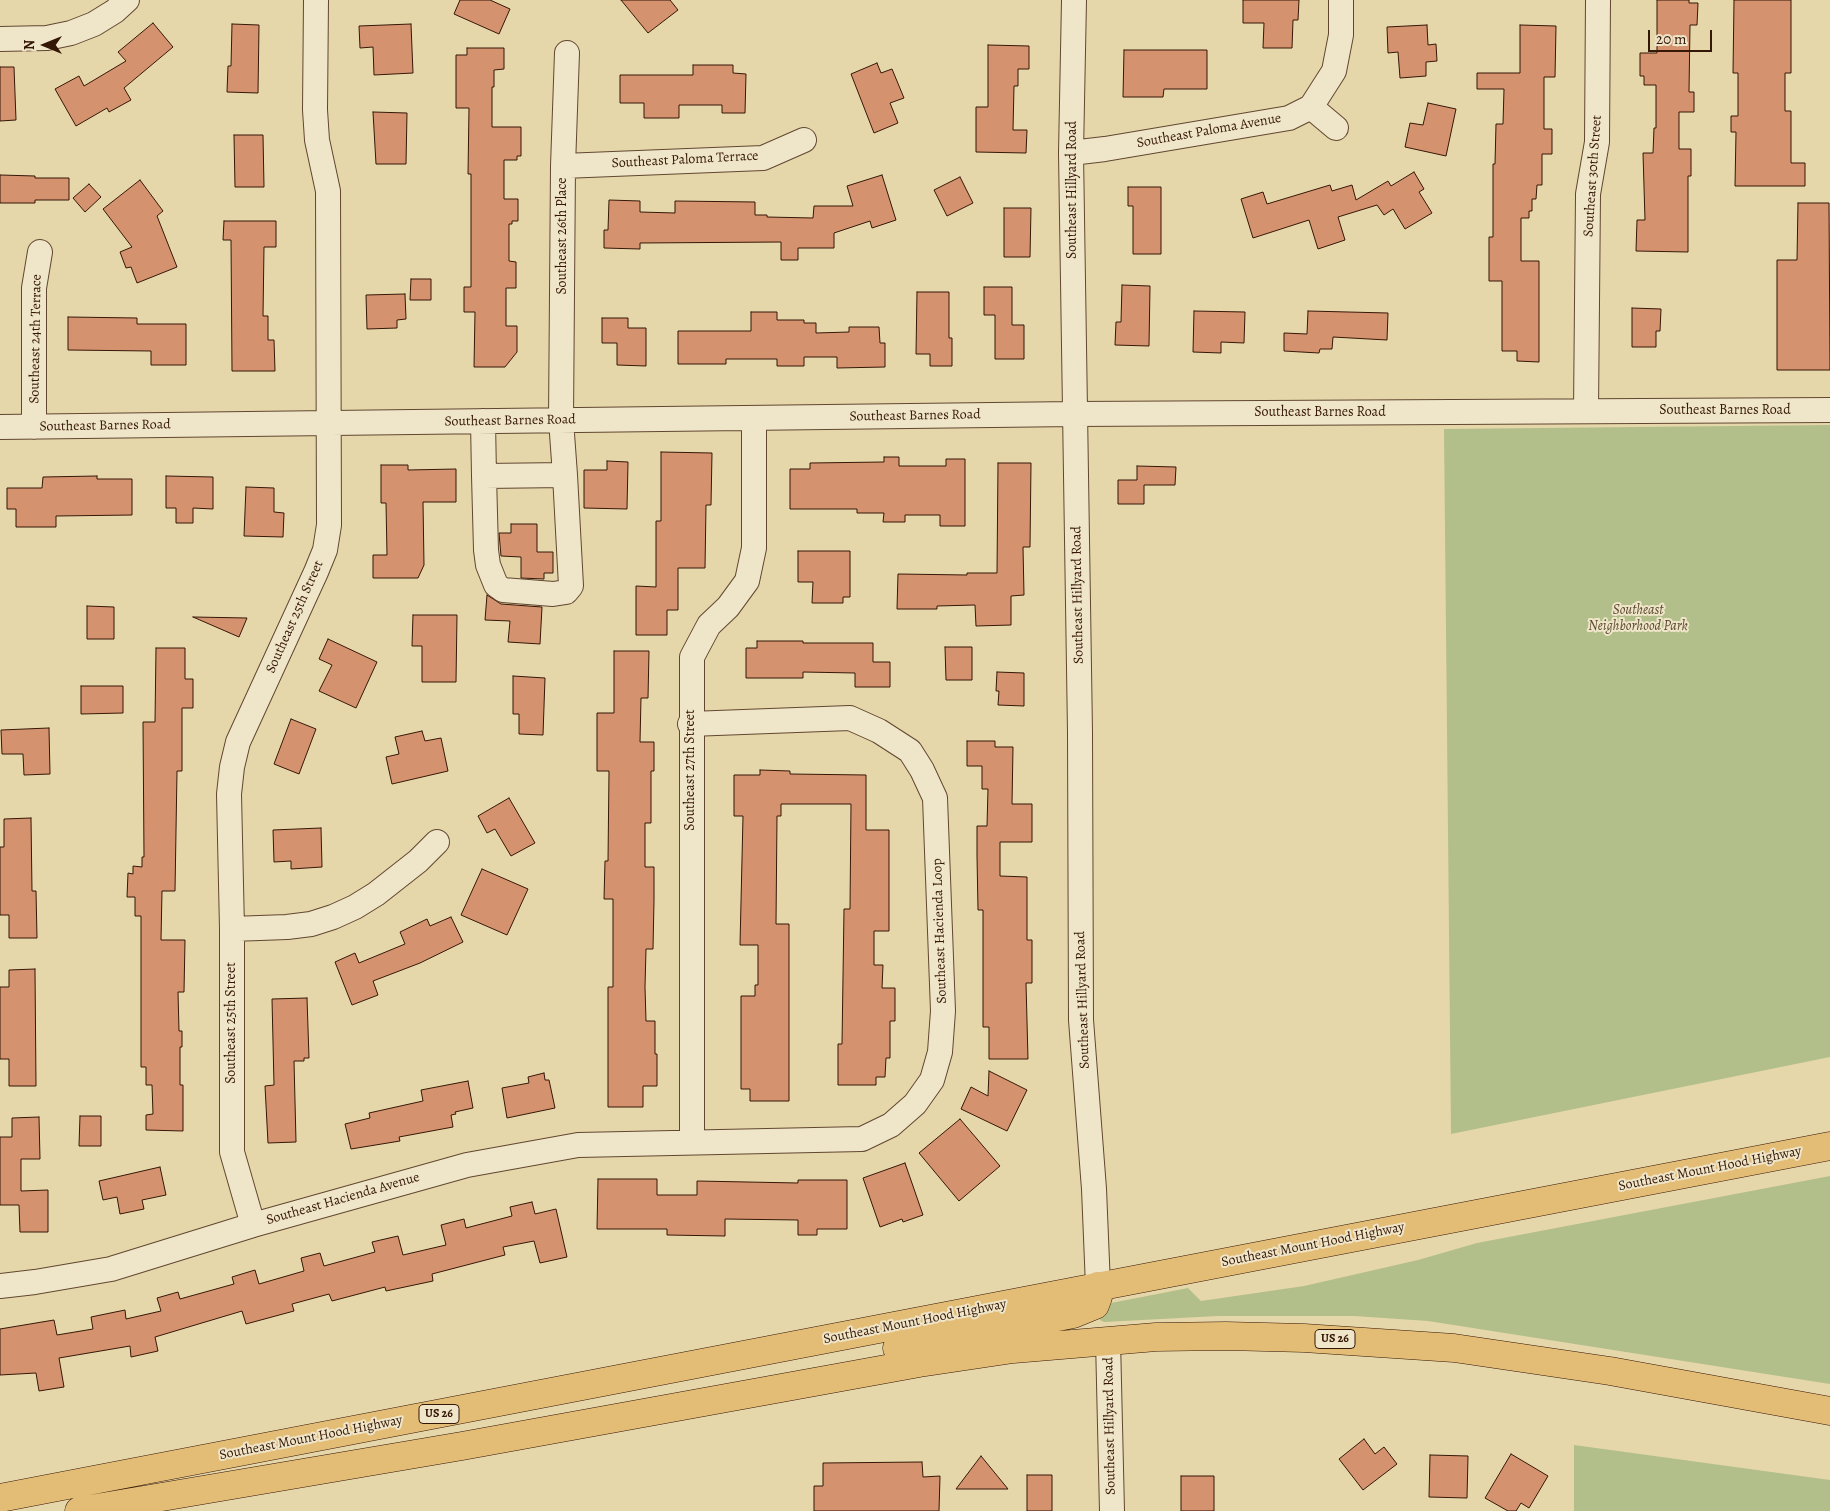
<!DOCTYPE html>
<style>
body{margin:0}
#map{position:relative;width:1830px;height:1511px;overflow:hidden;background:#e6d7aa;font-family:Alegreya,serif}
canvas{display:block}
.north{position:absolute;left:20px;top:20px;width:50px;height:50px;-webkit-text-stroke:4px #efe5c8;paint-order:stroke;rotate:270deg;font-size:14px;font-weight:700;line-height:20px;text-align:center;color:#351707}
.north::after{content:'';display:block;margin:auto;width:18px;height:22px;background:#351707;clip-path:polygon(50% 0,100% 100%,50% 72%,0 100%)}
.scale{position:absolute;left:1648px;top:30px;width:64px;height:22px;box-sizing:border-box;border:2px solid #351707;border-top:0;padding-left:6px;font-size:15px;line-height:18px;white-space:nowrap;color:#351707;-webkit-text-stroke:4px #efe5c8;paint-order:stroke}
</style>
<div id="map">
<canvas width="1830" height="1511"></canvas>
<div class="north">N</div>
<div class="scale">20 m</div>
</div>
<script>
const c = document.querySelector('canvas').getContext('2d');
c.lineJoin = 'round';
function fillPath(path, color) { c.fillStyle = color; c.fill(path, 'evenodd'); }
const toPath = rows => new Path2D(rows.map(r => 'M' + r).join(''));
function stroke(path, color, width, dash) { c.strokeStyle = color; c.lineWidth = width; c.lineCap = dash ? 'butt' : 'round'; c.setLineDash(dash || []); c.stroke(path); }
function label(font, color, halo, rows, align = 'center') {
  c.font = font + ' Alegreya,serif'; c.lineWidth = 4; c.setLineDash([]); c.textBaseline = 'middle'; c.strokeStyle = halo; c.fillStyle = color; for (const [text, x, y, turn = 0] of rows) {
    c.save(); c.translate(x, y); c.rotate((+turn || 0) * Math.PI / 180); c.textAlign = isNaN(turn) ? turn : align; if (halo) c.strokeText(text, 0, 0); c.fillText(text, 0, 0); c.restore();
  }
}
fillPath(toPath([
 [1830,425,1830,1057,1451,1134,1444,429],
 [1830,1176,1830,1384,1428,1321,1354,1316,1218,1316,1104,1322,1100,1320,1111,1303,1188,1288,1201,1301,1304,1286,1418,1260,1477,1243],
 [1574,1445,1830,1480,1830,1511,1574,1511]
]), '#b2bf8b');
const building = toPath([
 [460,0,490,0,510,9,499,34,454,14,460,0],
 [621,0,670,0,678,10,648,33,621,0],
 [1243,0,1299,0,1298,20,1293,20,1292,48,1263,48,1264,23,1243,23,1243,0],
 [1657,0,1689,0,1689,3,1698,3,1697,25,1690,25,1689,92,1694,92,1694,112,1679,112,1679,149,1691,149,1691,176,1688,176,1688,252,1636,251,1637,220,1645,220,1643,153,1653,153,1654,128,1656,128,1656,85,1644,85,1644,76,1640,76,1640,53,1657,53,1657,0],
 [1734,0,1791,0,1791,73,1785,73,1785,111,1791,111,1791,163,1805,163,1805,186,1735,186,1736,132,1731,132,1731,116,1738,116,1738,73,1733,73,1734,0],
 [153,23,173,47,124,88,131,100,109,112,107,108,76,126,55,89,79,76,84,86,126,61,118,52,153,23],
 [232,24,259,25,258,93,227,92,228,66,231,66,232,24],
 [411,24,413,73,374,75,373,47,360,48,359,26,411,24],
 [1427,25,1428,45,1436,44,1437,61,1426,62,1426,76,1400,78,1398,52,1388,53,1387,27,1427,25],
 [1520,25,1556,26,1555,77,1544,77,1544,129,1552,129,1552,154,1542,154,1542,185,1537,185,1536,199,1532,199,1532,211,1529,211,1529,218,1521,218,1521,261,1539,261,1539,362,1517,361,1517,351,1502,351,1502,281,1489,281,1489,237,1493,237,1493,164,1495,164,1496,124,1503,124,1504,89,1477,89,1477,73,1520,73,1520,25],
 [988,45,1029,46,1029,69,1018,69,1018,86,1014,86,1013,130,1027,130,1026,153,976,152,976,107,988,107,988,45],
 [467,48,504,48,504,69,494,70,494,87,492,87,492,127,521,127,521,156,517,156,517,160,504,160,504,199,518,199,518,221,512,221,512,224,509,224,509,261,516,262,516,288,506,288,506,326,517,326,517,352,505,367,474,367,475,312,464,312,464,287,471,287,471,174,468,174,469,108,456,108,456,55,467,55,467,48],
 [1124,50,1207,50,1207,89,1164,89,1163,97,1123,97,1124,50],
 [877,63,881,73,892,69,904,98,890,103,898,123,874,133,851,74,877,63],
 [693,65,733,65,733,73,746,74,745,113,722,113,722,105,679,105,679,118,644,118,644,103,620,103,620,75,693,75,693,65],
 [0,67,14,67,16,120,0,121,0,67],
 [1428,103,1456,109,1446,156,1405,147,1410,123,1423,125,1428,103],
 [373,112,407,113,406,164,376,164,373,112],
 [234,135,263,135,264,187,235,187,234,135],
 [1414,172,1424,189,1419,192,1432,213,1405,229,1393,209,1384,215,1377,205,1338,217,1345,240,1318,249,1309,220,1253,238,1241,199,1263,192,1267,204,1330,185,1332,191,1352,185,1356,200,1388,181,1391,186,1414,172],
 [0,175,35,176,35,178,69,178,69,200,35,200,35,203,0,203,0,175],
 [882,175,896,220,872,228,870,221,834,233,834,248,798,248,798,260,781,260,781,242,640,243,640,249,604,248,604,230,608,230,609,200,640,201,640,212,675,213,675,201,755,202,755,215,767,215,767,217,813,218,814,206,853,206,847,186,882,175],
 [960,177,973,203,947,216,934,190,960,177],
 [140,180,163,211,157,216,177,267,137,283,131,267,126,268,120,252,132,247,103,209,140,180],
 [89,184,101,197,85,212,73,198,89,184],
 [1128,187,1161,187,1161,254,1133,254,1133,206,1128,206,1128,187],
 [1798,203,1829,203,1830,370,1777,370,1777,260,1797,260,1798,203],
 [1004,208,1031,208,1030,257,1004,257,1004,208],
 [224,221,276,221,276,247,264,247,263,316,268,316,268,340,274,340,275,371,232,371,231,240,223,240,224,221],
 [411,279,431,279,431,300,410,300,411,279],
 [1122,285,1150,286,1149,346,1115,345,1116,322,1121,322,1122,285],
 [984,287,1012,287,1012,325,1024,325,1024,359,995,359,995,315,984,315,984,287],
 [917,292,949,292,949,338,952,338,952,366,930,366,930,354,916,354,917,292],
 [405,294,406,319,397,320,397,328,367,329,366,295,405,294],
 [1632,308,1661,309,1660,331,1656,331,1656,347,1632,347,1632,308],
 [1194,311,1245,312,1244,343,1221,342,1221,353,1193,352,1194,311],
 [1308,311,1388,313,1387,340,1333,337,1332,349,1320,349,1319,353,1284,351,1284,333,1307,334,1308,311],
 [751,312,777,312,777,320,804,320,804,323,816,323,816,333,849,332,849,327,879,327,880,343,885,343,885,367,837,368,837,357,804,357,804,366,777,366,777,359,726,359,726,364,678,364,678,331,751,331,751,312],
 [68,317,137,318,137,324,186,324,186,365,151,365,151,351,68,350,68,317],
 [602,318,628,318,628,328,646,328,646,366,617,365,617,343,602,343,602,318],
 [661,452,712,453,711,505,706,505,705,568,678,568,678,610,667,610,667,635,636,635,636,586,656,587,656,521,661,521,661,452],
 [884,457,899,457,899,466,946,466,946,459,965,459,965,526,940,526,940,515,905,515,905,522,883,522,884,513,857,513,857,509,790,509,790,469,810,469,810,463,884,462,884,457],
 [607,461,628,462,627,509,584,508,584,470,607,470,607,461],
 [998,463,1031,463,1030,547,1023,547,1024,595,1011,596,1011,625,976,626,975,605,937,606,937,609,897,609,898,574,967,575,967,573,997,573,998,463],
 [381,465,408,465,408,470,456,469,456,502,423,502,424,565,418,578,373,578,373,555,387,555,386,503,381,503,381,465],
 [1137,466,1176,467,1175,485,1144,485,1144,504,1118,504,1118,480,1137,480,1137,466],
 [97,476,97,479,132,479,132,515,56,516,56,527,16,527,16,509,7,509,7,488,42,488,43,477,97,476],
 [166,476,213,477,213,509,193,508,193,523,176,523,176,508,166,508,166,476],
 [246,487,274,488,274,512,284,513,283,537,244,536,246,487],
 [511,524,537,524,537,552,553,552,553,573,544,573,544,579,521,578,521,557,501,556,499,533,511,533,511,524],
 [798,551,850,551,850,597,843,597,843,603,812,603,813,582,798,582,798,551],
 [487,595,501,604,542,607,540,644,508,642,510,621,485,620,487,595],
 [87,606,114,607,114,639,87,639,87,606],
 [413,615,457,615,456,682,422,682,422,646,412,646,413,615],
 [193,617,247,618,239,637,193,617],
 [328,639,377,662,356,708,319,691,332,665,319,659,328,639],
 [757,641,803,641,803,643,873,643,873,662,890,662,890,687,855,687,855,673,803,672,803,678,746,678,746,648,757,648,757,641],
 [945,647,972,647,972,680,946,680,945,647],
 [156,648,185,648,185,679,193,679,193,708,182,708,182,771,177,771,175,891,162,891,161,940,185,940,184,992,178,992,179,1031,182,1031,182,1047,180,1047,180,1085,183,1085,183,1131,146,1130,146,1115,153,1114,152,1085,146,1085,146,1067,141,1067,141,916,135,916,135,897,127,897,128,873,133,874,133,866,142,867,142,857,144,857,143,722,155,722,156,648],
 [614,651,649,651,648,698,641,698,640,742,654,742,654,771,651,771,651,823,645,823,645,867,654,867,654,900,653,949,646,949,645,987,646,1021,655,1021,655,1054,657,1054,657,1086,643,1086,643,1107,608,1107,608,987,613,987,613,899,604,899,605,861,608,861,609,771,597,771,597,713,614,713,614,651],
 [997,672,1024,673,1024,706,998,705,999,691,996,691,997,672],
 [513,676,545,678,543,735,519,734,519,714,513,714,513,676],
 [81,686,123,686,123,713,81,714,81,686],
 [291,719,316,729,299,774,274,764,291,719],
 [49,728,50,774,24,775,23,754,2,754,1,730,49,728],
 [422,731,425,741,441,738,448,771,392,784,386,757,399,754,395,737,422,731],
 [967,741,995,741,995,747,1013,747,1012,804,1032,804,1032,842,1000,842,1000,876,1027,877,1027,940,1032,940,1032,983,1026,983,1028,1059,989,1059,989,1027,983,1027,983,910,978,910,977,856,977,826,987,826,988,789,982,789,982,766,967,766,967,741],
 [760,770,790,771,790,774,866,775,866,830,889,830,889,931,874,931,874,965,883,965,882,988,895,988,895,1021,890,1021,890,1058,886,1058,885,1077,876,1077,876,1085,838,1085,838,1044,842,1044,844,909,850,909,851,804,781,804,781,816,777,816,776,924,789,924,789,1101,750,1101,750,1089,741,1089,741,996,755,996,755,985,758,985,758,945,740,945,743,816,734,816,734,775,760,775,760,770],
 [509,798,535,843,511,856,495,829,487,833,478,816,509,798],
 [31,818,32,891,36,891,37,938,9,938,9,915,0,915,0,847,4,847,4,819,31,818],
 [321,828,322,867,291,869,291,861,274,862,273,830,321,828],
 [482,869,528,889,507,935,461,915,482,869],
 [451,917,463,942,420,963,373,981,378,995,352,1005,335,962,355,953,359,963,405,944,400,932,427,919,430,926,451,917],
 [35,969,36,1086,9,1086,9,1059,0,1059,0,987,9,987,9,970,35,969],
 [307,998,309,1058,304,1058,304,1061,294,1061,296,1142,268,1143,265,1086,274,1085,272,999,307,998],
 [989,1071,1027,1090,1007,1131,961,1109,971,1087,988,1096,989,1071],
 [544,1073,545,1080,549,1080,555,1108,507,1118,502,1088,529,1083,528,1077,544,1073],
 [468,1081,473,1108,455,1112,456,1114,451,1115,453,1127,399,1137,400,1141,351,1149,345,1124,370,1118,369,1113,423,1101,421,1090,468,1081],
 [80,1116,101,1116,101,1146,79,1146,80,1116],
 [39,1117,40,1159,21,1159,21,1191,48,1190,48,1232,20,1232,19,1205,0,1205,0,1137,12,1137,12,1118,39,1117],
 [960,1119,1000,1166,959,1201,919,1153,960,1119],
 [905,1163,923,1215,903,1222,902,1219,880,1227,863,1178,905,1163],
 [160,1167,166,1195,142,1200,144,1209,120,1214,117,1197,103,1200,99,1181,160,1167],
 [598,1179,657,1179,657,1195,697,1195,697,1181,798,1183,798,1180,847,1180,847,1229,817,1229,817,1235,798,1235,798,1220,725,1219,725,1236,667,1235,667,1229,597,1229,598,1179],
 [532,1202,535,1214,556,1209,567,1257,540,1263,534,1241,503,1247,505,1255,432,1274,433,1281,386,1291,385,1287,332,1301,329,1294,292,1304,294,1311,246,1324,242,1311,155,1337,158,1351,131,1357,130,1346,59,1358,64,1387,39,1391,36,1373,0,1375,0,1329,54,1320,57,1335,93,1329,91,1317,125,1310,126,1319,161,1311,157,1298,178,1292,180,1299,234,1284,232,1277,255,1270,259,1284,304,1271,301,1258,320,1253,324,1266,375,1252,372,1242,398,1236,403,1255,446,1245,441,1225,464,1219,466,1228,512,1216,510,1207,532,1202],
 [1364,1439,1375,1454,1384,1447,1397,1464,1363,1490,1339,1459,1364,1439],
 [1511,1454,1548,1476,1529,1508,1521,1503,1516,1511,1508,1511,1485,1498,1511,1454],
 [1430,1455,1468,1456,1467,1498,1429,1497,1430,1455],
 [981,1456,1008,1489,956,1489,981,1456],
 [922,1462,923,1477,940,1476,939,1511,814,1511,814,1486,823,1486,823,1463,922,1462],
 [1027,1475,1052,1475,1052,1511,1027,1511,1027,1475],
 [1181,1476,1214,1476,1214,1511,1181,1511,1181,1476]
]);
fillPath(building, '#d5926f');
stroke(building, '#351707', 1);
const minor = toPath([
 [1074,0,1071,153,1080,732,1081,1020,1094,1189,1098,1286],
 [0,39,47,38,71,33,94,24,115,11,127,0],
 [1311,107,1334,71,1341,35,1341,0],
 [1311,107,1336,128],
 [1071,153,1105,149,1289,118,1311,107],
 [563,166,763,158,804,140],
 [1586,411,1588,194,1597,142,1598,0],
 [483,421,484,476],
 [0,427,1075,414,1830,410],
 [34,427,34,288,40,252],
 [565,475,484,476,486,550,488,565,496,585,503,590,553,594,566,592,571,586,565,475,561,420,563,166,567,53],
 [232,929,287,927,311,924,333,917,355,907,376,894,418,861,437,842],
 [692,1142,692,657,709,625,728,607,747,581,754,548,754,418],
 [253,1225,232,1152,232,929,229,794,232,767,238,742,316,572,325,550,329,525,328,191,317,140,315,110,316,0],
 [0,1286,35,1282,111,1269,253,1225,467,1165,578,1145,862,1139,891,1125,915,1104,932,1080,940,1052,943,1011,935,798,922,770,910,751,879,731,850,718,690,724],
 [1108,1340,1112,1511]
]);
const highway = toPath([
 [897,1348,1073,1314,1095,1305,1098,1297,1098,1286],
 [0,1498,1830,1146],
 [79,1511,462,1446,919,1363,1013,1349,1156,1337,1226,1336,1304,1338,1454,1348,1610,1371,1830,1411]
]);
stroke(minor, '#614730', 26);
stroke(highway, '#351707', 29);
stroke(minor, '#efe5c8', 24);
stroke(highway, '#e3bc75', 28);
for (const [x, y, w] of [
 [1335,1339,40],
 [439,1414,40]
]) { const box = new Path2D(); box.roundRect(x - w / 2, y - 9.5, w, 19, 4); c.fillStyle = '#efe5c8'; c.fill(box); stroke(box, '#351707', 1); }
label('bold 12px', '#351707', null, [
 ["US 26",1335,1339],
 ["US 26",439,1414]
]);
label('14px', '#351707', '#efe5c8', [
 ["Southeast Paloma Avenue",1209,131,-10],
 ["Southeast Paloma Terrace",685,160,-3],
 ["Southeast 30th Street",1593,176,-86],
 ["Southeast Hillyard Road",1073,190,-90],
 ["Southeast 26th Place",563,236,-90],
 ["Southeast 24th Terrace",36,339,-89],
 ["Southeast Barnes Road",1725,411],
 ["Southeast Barnes Road",1320,413],
 ["Southeast Barnes Road",915,416,-1],
 ["Southeast Barnes Road",510,421,-1],
 ["Southeast Barnes Road",105,426,-1],
 ["Southeast Hillyard Road",1078,595,-91],
 ["Southeast 25th Street",295,617,-66],
 ["Southeast 27th Street",691,770,-90],
 ["Southeast Hacienda Loop",940,931,-92],
 ["Southeast Hillyard Road",1083,1000,-92],
 ["Southeast 25th Street",232,1023,-90],
 ["Southeast Mount Hood Highway",1710,1169,-11],
 ["Southeast Hacienda Avenue",343,1199,-16],
 ["Southeast Mount Hood Highway",1313,1245,-11],
 ["Southeast Mount Hood Highway",915,1322,-11],
 ["Southeast Hillyard Road",1110,1426,-91],
 ["Southeast Mount Hood Highway",311,1438,-11]
]);
label('italic 14px', '#5a492f', '#efe5c8', [
 ["Southeast",1638,611],
 ["Neighborhood Park",1638,627]
]);
</script>
